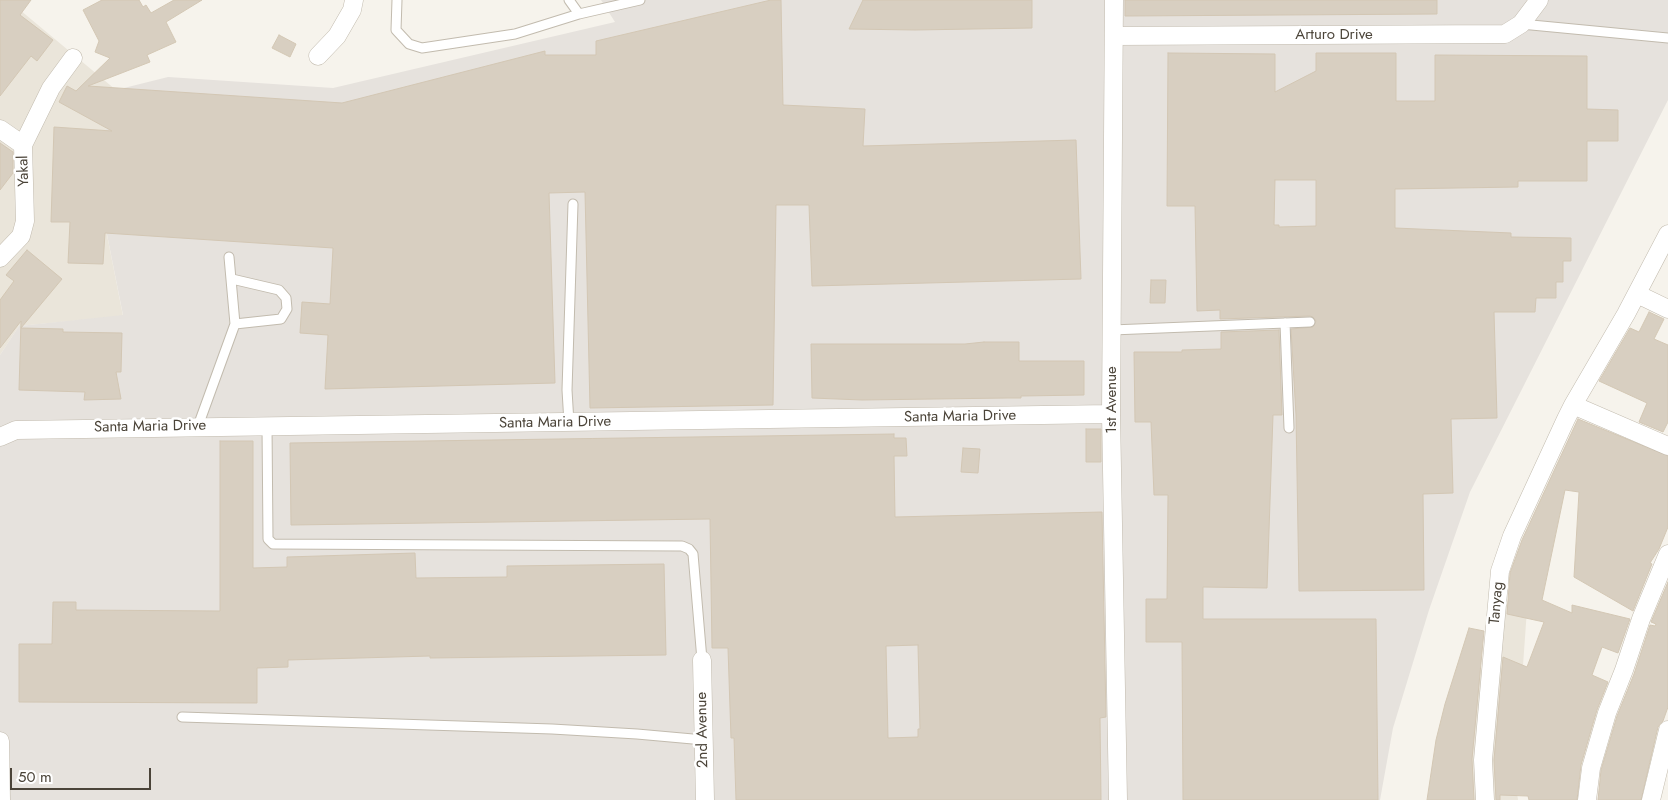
<!DOCTYPE html>
<style>
body{margin:0}
#map{position:relative;width:1668px;height:800px;overflow:hidden;background:#f6f3ec;font-family:Jost,sans-serif}
canvas{display:block}
.scale{position:absolute;left:10px;top:768px;width:141px;height:22px;box-sizing:border-box;border:2px solid #4b4439;border-top:0;padding-left:6px;font-size:15px;line-height:18px;white-space:nowrap;color:#4b4439;-webkit-text-stroke:4px #fff;paint-order:stroke}
</style>
<div id="map">
<canvas width="1668" height="800"></canvas>
<div class="scale">50 m</div>
</div>
<script>
const c = document.querySelector('canvas').getContext('2d');
c.lineJoin = 'round';
function fillPath(path, color) { c.fillStyle = color; c.fill(path, 'evenodd'); }
const toPath = rows => new Path2D(rows.map(r => 'M' + r).join(''));
function stroke(path, color, width, dash) { c.strokeStyle = color; c.lineWidth = width; c.lineCap = dash ? 'butt' : 'round'; c.setLineDash(dash || []); c.stroke(path); }
function label(font, color, halo, rows, align = 'center') {
  c.font = font + ' Jost,sans-serif'; c.lineWidth = 5; c.setLineDash([]); c.textBaseline = 'middle'; c.strokeStyle = halo; c.fillStyle = color; for (const [text, x, y, turn = 0] of rows) {
    c.save(); c.translate(x, y); c.rotate((+turn || 0) * Math.PI / 180); c.textAlign = isNaN(turn) ? turn : align; if (halo) c.strokeText(text, 0, 0); c.fillText(text, 0, 0); c.restore();
  }
}
fillPath(toPath([
 [0,0,8,0,116,90,95,174,123,316,19,326,0,355],
 [1532,539,1515,778,1518,800,1434,800,1435,788]
]), '#eae5da');
fillPath(toPath([
 [601,0,1668,0,1668,100,1470,492,1429,610,1393,728,1380,800,0,800,0,355,19,326,123,315,95,174,116,90,168,77,333,88,615,22]
]), '#e6e2dd');
const building = toPath([
 [0,0,31,0,20,15,53,40,37,61,31,56,0,96,0,0],
 [102,0,139,0,143,7,146,5,151,13,174,0,202,0,166,22,176,42,147,55,150,62,88,86,342,103,545,51,545,55,596,55,596,41,771,0,781,0,783,105,865,109,863,146,1076,140,1081,279,812,286,809,205,776,205,773,405,590,408,585,192,549,193,555,383,325,389,328,335,300,333,302,302,330,304,333,248,105,233,103,264,68,263,70,222,51,222,54,127,112,131,59,102,67,86,76,91,110,58,95,52,99,41,83,10,102,0],
 [863,0,1032,0,1032,28,915,30,849,29,863,0],
 [1125,0,1437,0,1437,14,1125,16,1125,0],
 [279,35,296,44,290,57,272,48,279,35],
 [1168,53,1275,54,1275,92,1316,71,1316,53,1396,53,1396,101,1435,101,1435,55,1587,56,1587,109,1618,110,1618,141,1587,141,1587,181,1518,181,1518,187,1395,189,1395,228,1511,233,1511,237,1571,238,1571,261,1563,261,1563,282,1556,282,1556,298,1536,298,1535,312,1494,312,1497,418,1451,419,1453,493,1423,494,1424,590,1299,591,1296,415,1291,329,1313,327,1316,321,1313,317,1310,316,1220,319,1220,310,1197,311,1195,206,1167,206,1168,53],
 [1275,180,1316,180,1316,226,1279,227,1279,225,1274,225,1275,180],
 [0,143,13,152,13,173,0,190,0,143],
 [27,250,62,279,21,328,63,329,63,332,122,333,121,372,116,372,121,399,84,400,85,392,19,390,21,321,0,348,0,300,14,281,6,275,27,250],
 [1151,280,1166,280,1165,303,1150,303,1151,280],
 [1649,312,1664,319,1654,339,1668,345,1668,422,1663,432,1639,422,1647,403,1599,381,1630,328,1639,332,1649,312],
 [1279,330,1282,415,1273,415,1267,588,1203,587,1203,619,1376,619,1378,800,1183,800,1182,642,1146,642,1146,599,1167,599,1168,495,1154,495,1151,422,1135,422,1134,352,1182,352,1182,350,1221,349,1221,332,1279,330],
 [984,342,1019,342,1019,361,1084,361,1084,395,1021,396,1021,398,1007,398,862,400,812,398,811,344,965,344,984,342],
 [1578,419,1668,456,1668,527,1659,549,1650,563,1652,564,1633,611,1574,577,1579,492,1565,490,1542,600,1572,613,1572,605,1630,619,1618,653,1602,647,1592,675,1608,682,1597,710,1581,765,1577,800,1529,800,1528,796,1500,795,1500,800,1496,800,1494,760,1503,657,1527,667,1544,622,1507,614,1510,573,1522,540,1578,419],
 [1086,429,1101,429,1101,462,1086,462,1086,429],
 [894,434,894,438,906,438,907,456,894,456,895,517,1102,512,1106,717,1100,718,1101,800,736,800,734,738,731,738,728,648,712,648,710,519,291,525,290,443,894,434],
 [918,645,920,729,918,729,918,737,888,738,886,646,918,645],
 [220,441,253,441,253,568,287,567,287,557,415,553,416,578,507,577,507,566,664,564,666,655,430,658,430,656,288,660,288,667,257,668,257,703,19,702,19,644,52,644,53,602,76,602,76,610,220,611,220,441],
 [963,448,980,449,978,473,961,472,963,448],
 [1668,582,1668,707,1663,721,1658,727,1641,800,1598,800,1601,770,1617,716,1634,674,1650,625,1655,626,1656,624,1651,622,1668,582],
 [1469,628,1484,631,1472,759,1474,800,1427,800,1436,740,1445,704,1469,628]
]);
fillPath(building, '#d8cfc1');
stroke(building, '#d3c7b4', 1);
const lane = toPath([
 [397,0,396,30,409,44,422,48,515,34,579,14],
 [569,0,579,14,640,0],
 [1521,24,1668,38],
 [232,279,279,290,286,298,287,309,281,319,235,324],
 [1285,323,1289,428],
 [1112,330,1310,322],
 [569,423,567,390,573,204],
 [198,426,235,324,229,257],
 [267,426,268,539,273,544,682,546,689,549,693,554,702,660],
 [182,717,552,729,637,734,704,740]
]);
const street = toPath([
 [1114,0,1111,414,1118,800],
 [1114,36,1505,34,1521,24,1539,0],
 [318,56,337,36,352,10,354,0],
 [0,129,23,145],
 [0,258,21,236,25,221,23,145,51,88,73,58],
 [1637,294,1668,309],
 [1573,405,1626,314,1668,234],
 [0,437,16,430,1111,414],
 [702,660,705,800],
 [0,741,1,800],
 [1485,800,1483,760,1500,571,1512,536,1566,419,1573,405,1668,446],
 [1587,800,1591,768,1607,713,1624,670,1641,619,1668,554],
 [1651,800,1668,730]
]);
stroke(lane, '#c2bbae', 11);
stroke(street, '#c2bbae', 19);
stroke(lane, '#fff', 9);
stroke(street, '#fff', 18);
label('15px', '#4b4439', '#fff', [
 ["Arturo Drive",1334,35],
 ["Yakal",24,171,-92],
 ["1st Avenue",1112,400,-90],
 ["Santa Maria Drive",960,417,-1],
 ["Santa Maria Drive",555,423,-1],
 ["Santa Maria Drive",150,427,-1],
 ["Tanyag",1497,603,-85],
 ["2nd Avenue",703,730,-91]
]);
</script>
